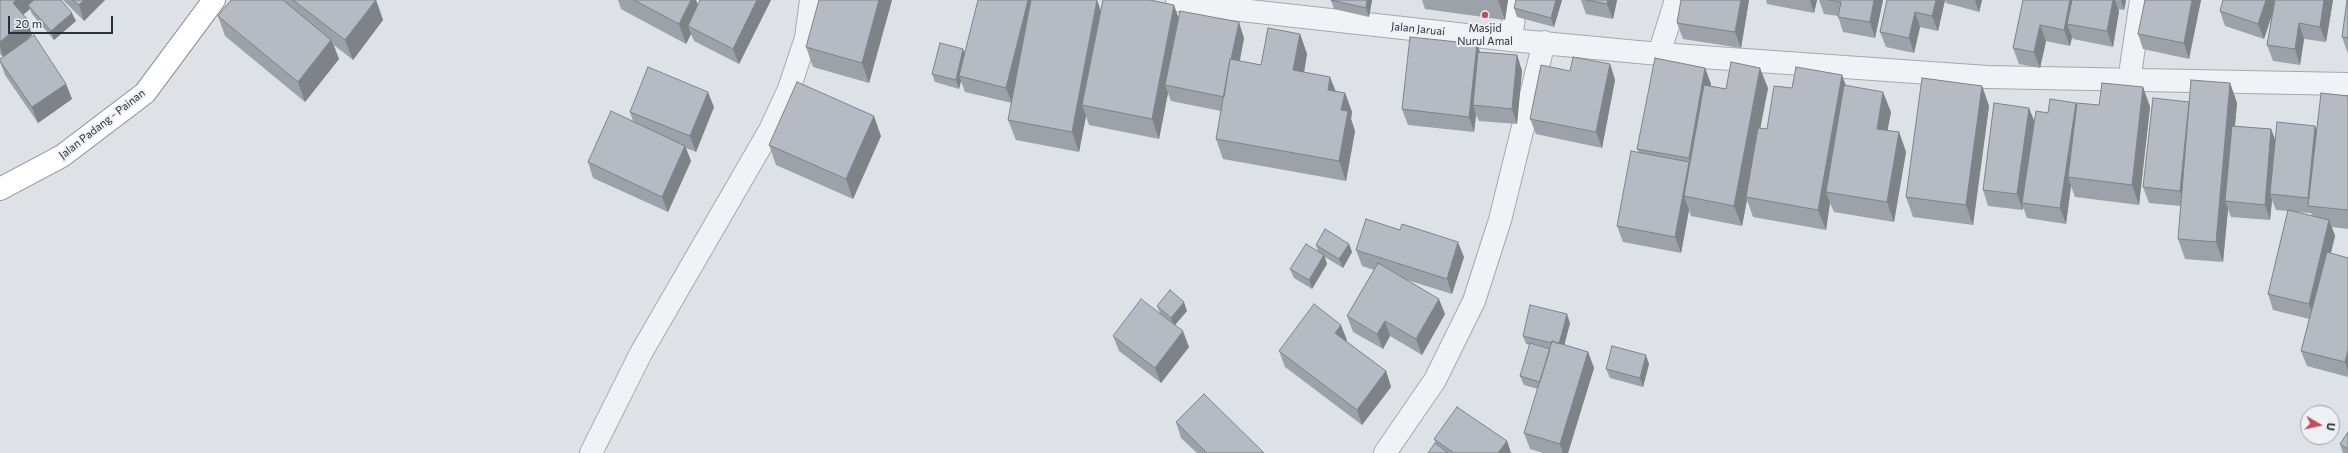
<!DOCTYPE html>
<style>
body{margin:0}
#map{position:relative;width:2348px;height:453px;overflow:hidden;background:#dee2e7;font-family:Commissioner,sans-serif}
canvas{display:block}
.north{position:absolute;left:2300px;top:405px;width:40px;height:40px;box-sizing:border-box;background:#eef1f4;border:1px solid #9fa4aa;border-radius:50%;rotate:99deg;font-size:11px;font-weight:700;line-height:16px;text-align:center;color:#29303c}
.north::after{content:'';display:block;margin:auto;width:14px;height:18px;background:#c24d62;clip-path:polygon(50% 0,100% 100%,50% 72%,0 100%)}
.scale{position:absolute;left:8px;top:16px;width:105px;height:18px;box-sizing:border-box;border:2px solid #29303c;border-top:0;padding-left:5px;font-size:12px;line-height:14px;white-space:nowrap;color:#29303c;-webkit-text-stroke:3px #eef1f4;paint-order:stroke}
</style>
<div id="map">
<canvas width="2348" height="453"></canvas>
<div class="north">U</div>
<div class="scale">20 m</div>
</div>
<script>
const c = document.querySelector('canvas').getContext('2d');
c.lineJoin = 'round';
const toPath = rows => new Path2D(rows.map(r => 'M' + r).join(''));
function stroke(path, color, width, dash) { c.strokeStyle = color; c.lineWidth = width; c.lineCap = dash ? 'butt' : 'round'; c.setLineDash(dash || []); c.stroke(path); }
function fillPath(path, color) { c.fillStyle = color; c.fill(path, 'evenodd'); }
function label(font, color, halo, rows, align = 'center') {
  c.font = font + ' Commissioner,sans-serif'; c.lineWidth = 4; c.setLineDash([]); c.textBaseline = 'middle'; c.strokeStyle = halo; c.fillStyle = color; for (const [text, x, y, turn = 0] of rows) {
    c.save(); c.translate(x, y); c.rotate((+turn || 0) * Math.PI / 180); c.textAlign = isNaN(turn) ? turn : align; if (halo) c.strokeText(text, 0, 0); c.fillText(text, 0, 0); c.restore();
  }
}
const minor = toPath([
 [1177,0,1205,6,1511,40,1659,54,1987,77,2348,84],
 [1511,40,1516,0],
 [1659,54,1676,0],
 [2129,81,2141,0],
 [591,453,641,353,770,130,789,89,806,38,811,0],
 [1385,453,1435,380,1474,301,1500,220,1544,42]
]);
const highway = toPath([
 [0,189,62,156,145,93,214,0]
]);
stroke(minor, '#a4a9b0', 24);
stroke(highway, '#87909c', 24);
stroke(minor, '#f1f2f5', 22);
stroke(highway, '#fff', 22);
fillPath(toPath([
 [0,0,61,0,76,21,54,40,32,14,30,9,23,15,27,19,32,35,23,43,66,84,72,99,38,123,5,75,0,62,0,59,3,57,0,54],
 [63,0,105,0,84,21],
 [231,0,376,0,383,20,353,60,334,45,339,59,305,102,225,36,218,16],
 [618,0,696,0,698,5,771,0,739,64,694,41,691,34,686,44,621,9],
 [892,0,869,83,813,67,806,47],
 [1331,0,1372,0,1369,17,1334,9],
 [1422,0,1508,0,1505,20,1425,9],
 [1562,0,1554,27,1517,17,1514,8],
 [1581,0,1617,0,1613,19,1586,14],
 [1681,0,1749,0,1741,48,1683,39,1677,23],
 [1766,0,1817,0,1814,13,1767,4],
 [1819,0,1883,0,1875,38,1843,32,1838,16,1824,14],
 [1887,0,1982,0,1979,12,1946,3,1945,0,1938,31,1920,27,1914,53,1886,47,1880,32],
 [2023,0,2126,0,2124,10,2118,9,2119,11,2113,47,2073,39,2072,37,2070,46,2046,41,2040,68,2019,64,2013,48],
 [2201,0,2189,59,2143,49,2138,34],
 [2223,0,2333,0,2326,42,2304,39,2300,65,2273,61,2267,45,2272,13,2264,39,2225,26,2220,11],
 [2348,0,2348,54,2342,37],
 [1101,11,1179,18,1244,38,1240,61,1261,65,1300,34,1307,54,1304,72,1336,91,1345,93,1352,112,1351,119,1355,131,1346,181,1223,159,1216,139,1221,111,1171,101,1168,93,1159,139,1089,125,1086,116,1079,152,1016,140,1008,120,1012,103,965,92,961,81,959,89,935,82,932,74,963,49,965,53],
 [1477,44,1480,52,1517,55,1522,71,1517,124,1479,121,1476,115,1474,132,1408,125,1402,109],
 [1610,64,1615,80,1602,148,1536,134,1530,119,1570,71],
 [1705,68,1711,84,1710,86,1726,89,1768,88,1760,128,1767,129,1792,88,1846,86,1891,112,1887,131,1899,132,1906,152,1894,222,1834,212,1830,203,1826,230,1753,217,1747,200,1742,226,1691,216,1689,210,1681,253,1623,242,1617,226,1639,153,1637,149],
 [2230,83,2237,103,2235,126,2271,129,2275,141,2315,126,2317,129,2348,96,2348,229,2332,227,2335,236,2331,253,2348,258,2348,377,2307,366,2301,351,2309,319,2273,310,2268,294,2288,211,2276,210,2272,200,2270,220,2231,217,2228,209,2223,262,2185,259,2178,239,2181,206,2149,203,2143,187,2189,102],
 [2294,212,2311,213,2312,216],
 [1982,86,1989,106,1973,225,1913,217,1906,197],
 [2143,87,2150,107,2139,205,2075,197,2071,186,2066,224,2027,218,2023,207,2023,210,1988,206,1983,190,2029,108,2034,121,2076,103,2077,106,2099,105],
 [714,107,696,152,686,148,691,161,668,212,593,178,588,162,633,121,630,112],
 [881,136,853,199,776,165,769,145],
 [1349,244,1352,252,1343,268,1325,257,1327,264,1312,289,1294,278,1290,269,1318,251,1316,245],
 [1356,250,1464,257,1452,294,1407,280,1445,314,1422,355,1390,336,1383,349,1353,332,1347,316,1374,270,1362,266],
 [1157,306,1187,311,1175,325,1189,347,1161,383,1119,351,1113,336,1160,313],
 [1570,323,1564,345,1588,352,1594,368,1568,453,1543,453,1530,449,1524,433,1538,389,1524,385,1520,376,1530,345,1526,344,1523,336],
 [1347,340,1346,341,1386,371,1391,387,1362,425,1285,367,1279,351],
 [1649,364,1643,387,1610,378,1606,369],
 [1176,422,1264,453,1197,453,1181,438],
 [2348,432,2348,453,2343,453,2340,444],
 [1434,439,1507,441,1511,453,1428,453,1436,444]
]), '#9da1a8');
fillPath(toPath([
 [16,0,40,0,28,5,30,9,18,19,13,3],
 [84,0,105,0,84,21,79,5],
 [376,0,383,20,353,60,345,40],
 [691,0,696,0,701,14,688,26,691,34,686,44,679,24],
 [757,0,771,0,739,64,733,49],
 [879,0,892,0,869,83,862,63],
 [1028,0,1037,0,1012,103,1006,88],
 [1097,0,1104,20,1082,105,1086,116,1079,152,1072,132],
 [1367,0,1372,0,1369,17,1366,8],
 [1498,0,1508,0,1505,20],
 [1556,0,1562,0,1554,27,1551,18],
 [1608,0,1617,0,1613,19,1607,4],
 [1741,0,1749,0,1741,48,1735,32],
 [1810,0,1817,0,1814,13],
 [1874,0,1883,0,1875,38,1870,22],
 [1936,0,1945,0,1938,31,1932,16],
 [1975,0,1982,0,1979,12],
 [2070,0,2079,0,2067,24,2072,37,2070,46,2064,30],
 [2113,0,2115,0,2119,11,2113,47,2107,31],
 [2121,0,2126,0,2124,10,2121,1],
 [2192,0,2201,0,2189,59,2184,43],
 [2266,0,2277,0,2264,39,2258,24],
 [2324,0,2333,0,2326,42,2320,27],
 [1174,5,1181,25,1165,85,1168,93,1159,139,1152,119],
 [1915,12,1920,27,1914,53,1909,38],
 [72,13,76,21,54,40,51,31],
 [27,19,32,35,4,59,0,47,0,42],
 [1239,22,1244,38,1229,113,1224,97],
 [2299,23,2304,39,2300,65,2295,49],
 [2040,25,2046,41,2040,68,2034,52],
 [1300,34,1307,54,1301,90,1293,70],
 [331,40,339,59,305,102,298,82],
 [1477,44,1483,60,1473,105,1476,115,1474,132,1469,117],
 [963,49,966,57,959,76,961,81,959,89,956,80],
 [1517,55,1522,71,1517,124,1512,109],
 [1610,64,1615,80,1602,148,1596,132],
 [1705,68,1711,84,1694,174,1689,158],
 [1760,68,1768,88,1747,198,1746,197,1747,200,1742,226,1734,206],
 [1842,75,1849,94,1826,192,1830,203,1826,230,1818,210],
 [1330,77,1338,97,1328,90],
 [2230,83,2237,103,2228,202,2225,201,2228,209,2223,262,2216,242],
 [66,84,72,99,38,123,32,107],
 [1982,86,1989,106,1973,225,1966,205],
 [2143,87,2150,107,2139,205,2132,185],
 [708,92,714,107,696,152,690,136],
 [1883,92,1891,112,1884,149,1877,129],
 [1345,93,1352,112,1351,119,1355,131,1346,181,1339,161,1341,110],
 [2190,102,2186,207,2180,191],
 [2076,103,2081,119,2068,177,2071,186,2066,224,2060,208],
 [2029,108,2035,123,2022,203,2023,207,2023,210,2017,194],
 [874,116,881,136,853,199,846,179],
 [2315,126,2321,141,2311,206,2308,198],
 [2271,129,2277,144,2270,194,2272,200,2270,220,2265,205],
 [1899,132,1906,152,1894,222,1887,202],
 [685,146,691,161,668,212,662,197],
 [1689,162,1695,178,1684,196,1689,210,1681,253,1675,237],
 [2329,220,2335,236,2314,320,2309,304],
 [1458,242,1464,257,1452,294,1447,279],
 [1349,244,1352,252,1343,268,1339,259],
 [1324,255,1327,264,1312,289,1309,280],
 [1439,299,1445,314,1422,355,1416,339],
 [1184,302,1187,311,1174,326,1171,318],
 [1567,314,1570,323,1562,354,1559,345],
 [1385,321,1390,336,1383,349,1377,334],
 [1341,325,1347,340,1340,349,1335,333],
 [1183,331,1189,347,1161,383,1155,368],
 [2348,350,2348,371,2345,362],
 [1588,352,1594,368,1568,453,1563,453,1560,444],
 [1646,355,1649,364,1643,387,1640,378],
 [1386,371,1391,387,1362,425,1357,410],
 [1507,441,1511,453,1498,453]
]), '#7f8388');
const building = toPath([
 [0,0,16,0,13,3,27,19,0,42,0,0],
 [34,0,61,0,72,13,51,31,28,5,34,0],
 [73,0,84,0,79,5,73,0],
 [231,0,283,0,331,40,298,82,218,16,231,0],
 [293,0,376,0,345,40,293,0],
 [634,0,691,0,679,24,634,0],
 [700,0,757,0,733,49,688,26,700,0],
 [819,0,879,0,862,63,806,47,819,0],
 [978,0,1028,0,1006,88,959,76,978,0],
 [1031,0,1097,0,1072,132,1008,120,1031,0],
 [1103,0,1150,0,1174,5,1152,119,1082,105,1103,0],
 [1331,0,1367,0,1366,8,1331,0],
 [1516,0,1556,0,1551,18,1514,8,1516,0],
 [1587,0,1608,0,1607,4,1587,0],
 [1681,0,1741,0,1735,32,1677,23,1681,0],
 [1829,0,1874,0,1870,22,1838,17,1841,2,1829,0],
 [1887,0,1936,0,1932,16,1915,12,1909,38,1880,32,1887,0],
 [2023,0,2070,0,2064,30,2040,25,2034,52,2013,48,2023,0],
 [2072,0,2113,0,2107,31,2067,24,2072,0],
 [2145,0,2192,0,2184,43,2138,34,2145,0],
 [2223,0,2266,0,2258,24,2220,11,2223,0],
 [2275,0,2324,0,2320,27,2299,23,2295,49,2267,45,2275,0],
 [2347,0,2348,0,2348,38,2342,37,2347,0],
 [1180,11,1239,22,1231,59,1230,59,1224,97,1165,85,1180,11],
 [1268,28,1300,34,1293,70,1330,77,1328,90,1345,93,1341,110,1348,111,1339,161,1216,139,1230,59,1261,65,1268,28],
 [34,35,66,84,32,107,0,61,0,59,34,35],
 [1410,37,1477,44,1469,117,1402,109,1410,37],
 [940,43,963,49,956,80,932,74,940,43],
 [1478,52,1517,55,1512,109,1473,105,1478,52],
 [1573,57,1610,64,1596,132,1530,119,1541,65,1570,71,1573,57],
 [1655,58,1705,68,1689,158,1637,149,1655,58],
 [1731,62,1760,68,1734,206,1684,196,1704,85,1726,89,1731,62],
 [648,67,708,92,690,136,630,112,648,67],
 [1796,67,1842,75,1818,210,1746,197,1758,128,1767,129,1774,86,1792,88,1796,67],
 [1922,78,1982,86,1966,205,1906,197,1922,78],
 [2191,80,2230,83,2216,242,2178,239,2191,80],
 [797,82,874,116,846,179,769,145,797,82],
 [2102,83,2143,87,2132,185,2068,177,2077,103,2099,105,2102,83],
 [1844,85,1883,92,1877,129,1899,132,1887,202,1826,192,1844,85],
 [2321,93,2348,96,2348,210,2308,206,2321,93],
 [2153,98,2189,102,2180,191,2143,187,2153,98],
 [2050,99,2076,103,2060,208,2022,203,2036,111,2048,113,2050,99],
 [1994,103,2029,108,2017,194,1983,190,1994,103],
 [611,111,685,146,662,197,588,162,611,111],
 [2277,122,2315,126,2308,198,2270,194,2277,122],
 [2232,126,2271,129,2265,205,2225,201,2232,126],
 [1631,151,1689,162,1675,237,1617,226,1631,151],
 [2288,210,2329,220,2309,304,2268,294,2288,210],
 [1366,219,1400,230,1402,224,1458,242,1447,279,1356,250,1366,219],
 [1325,229,1349,244,1339,259,1316,245,1325,229],
 [1306,244,1324,255,1309,280,1290,269,1306,244],
 [2327,252,2348,258,2348,350,2345,362,2301,351,2327,252],
 [1378,263,1439,299,1416,339,1385,321,1377,334,1347,316,1378,263],
 [1170,290,1184,302,1171,318,1157,306,1170,290],
 [1141,299,1183,331,1155,368,1113,336,1141,299],
 [1314,304,1341,325,1335,333,1386,371,1357,410,1279,351,1314,304],
 [1530,305,1567,314,1559,344,1552,341,1552,343,1523,336,1530,305],
 [1552,341,1588,352,1560,444,1524,433,1552,341],
 [1530,343,1550,349,1540,382,1520,376,1530,343],
 [1612,346,1646,355,1640,378,1606,369,1612,346],
 [1204,394,1264,453,1207,453,1176,422,1204,394],
 [1457,407,1507,441,1498,453,1454,453,1434,439,1457,407],
 [2348,432,2348,449,2340,444,2348,432],
 [1435,443,1448,453,1428,453,1435,443]
]);
fillPath(building, '#b6bbc3');
stroke(building, '#7f8388', 1);
for (const [x, y, r, color] of [
 [1485,15,4,"#c24d62"]
]) { const dot = new Path2D(); dot.arc(x, y, r, 0, 2 * Math.PI); c.fillStyle = color; c.fill(dot); stroke(dot, '#eef1f4', 1.5); }
label('11px', '#29303c', '#eef1f4', [
 ["Masjid",1485,28],
 ["Nurul Amal",1485,41]
]);
label('11px', '#29303c', '#eef1f4', [
 ["Jalan Jaruai",1418,29,6],
 ["Jalan Padang - Painan",102,124,-38]
]);
</script>
